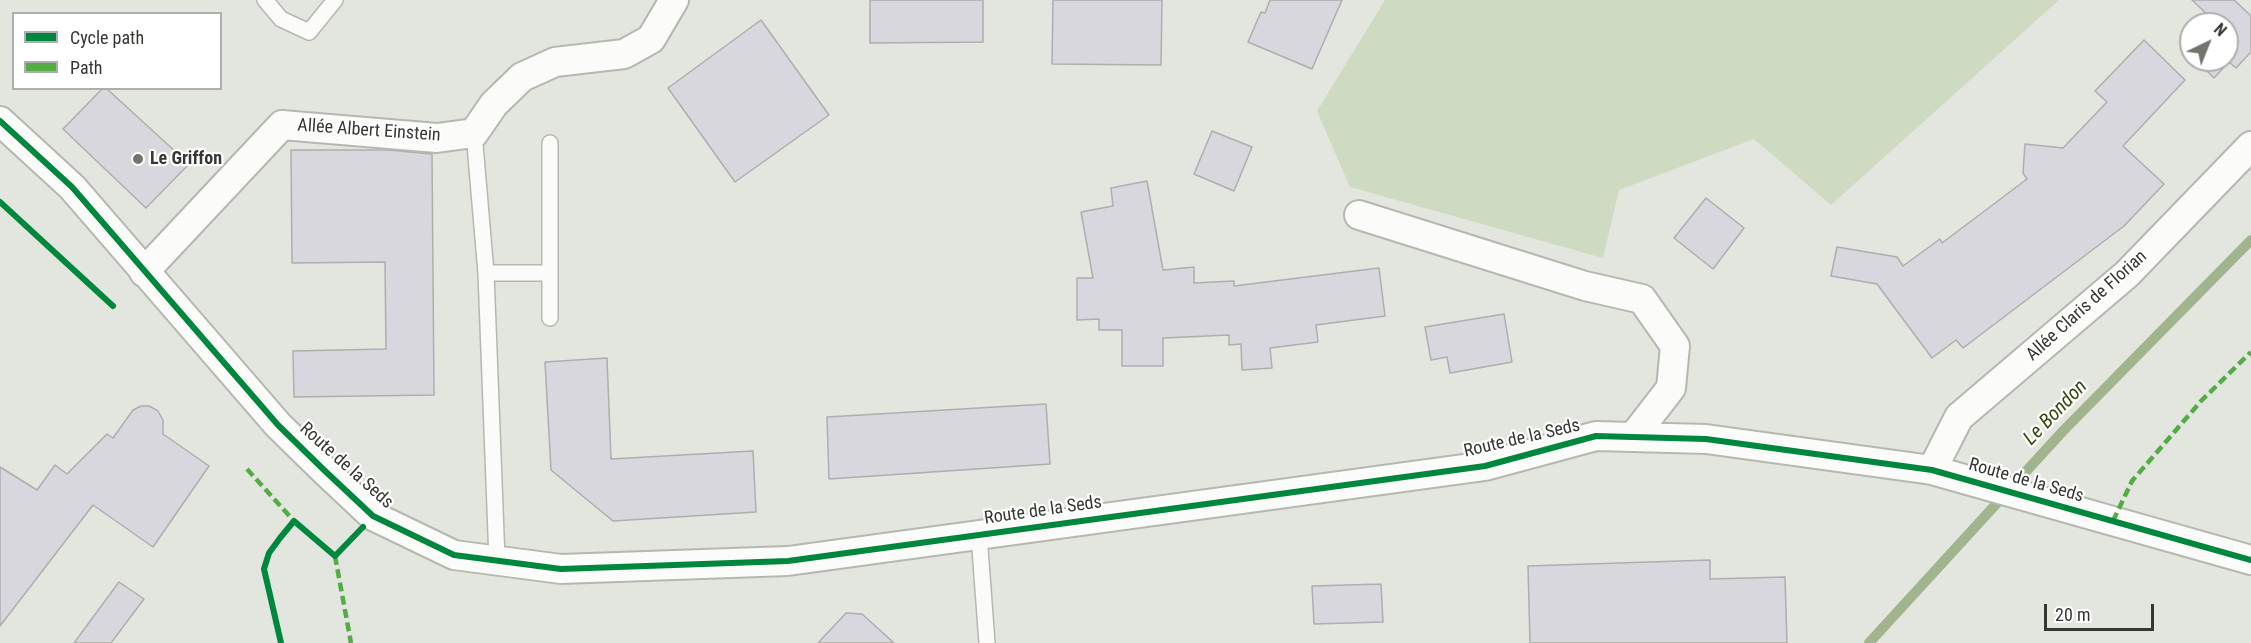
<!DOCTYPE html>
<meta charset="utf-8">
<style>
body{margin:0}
#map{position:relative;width:2251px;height:643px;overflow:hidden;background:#e2e6de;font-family:"Roboto Condensed",sans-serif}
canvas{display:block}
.legend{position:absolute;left:12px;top:12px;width:210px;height:78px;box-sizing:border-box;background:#fff;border:2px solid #aeafad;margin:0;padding:8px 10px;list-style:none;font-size:18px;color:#353832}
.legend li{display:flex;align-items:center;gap:12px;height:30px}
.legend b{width:30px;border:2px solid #aeafad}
.north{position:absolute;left:2179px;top:12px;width:60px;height:60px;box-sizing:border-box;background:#fff;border:2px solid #aeafad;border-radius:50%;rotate:43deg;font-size:16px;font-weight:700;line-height:24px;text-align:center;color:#353832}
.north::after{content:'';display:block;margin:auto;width:21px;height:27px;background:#72756e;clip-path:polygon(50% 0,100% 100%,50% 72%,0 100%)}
.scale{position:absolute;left:2044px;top:604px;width:110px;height:27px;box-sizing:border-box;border:3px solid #353832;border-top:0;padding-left:8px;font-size:18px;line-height:21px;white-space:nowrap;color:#353832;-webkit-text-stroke:4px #fff;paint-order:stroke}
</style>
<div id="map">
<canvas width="2251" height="643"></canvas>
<ul class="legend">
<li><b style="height:8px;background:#00873e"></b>Cycle path</li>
<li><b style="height:8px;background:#54ac45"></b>Path</li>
</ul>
<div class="north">N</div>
<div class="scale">20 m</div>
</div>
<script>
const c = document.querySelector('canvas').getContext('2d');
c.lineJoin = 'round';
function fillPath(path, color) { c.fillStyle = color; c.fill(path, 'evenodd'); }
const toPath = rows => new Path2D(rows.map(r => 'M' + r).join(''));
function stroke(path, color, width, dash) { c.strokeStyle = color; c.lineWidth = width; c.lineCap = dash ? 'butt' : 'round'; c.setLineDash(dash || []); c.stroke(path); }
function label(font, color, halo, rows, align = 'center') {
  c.font = font + ' "Roboto Condensed",sans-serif'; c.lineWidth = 4.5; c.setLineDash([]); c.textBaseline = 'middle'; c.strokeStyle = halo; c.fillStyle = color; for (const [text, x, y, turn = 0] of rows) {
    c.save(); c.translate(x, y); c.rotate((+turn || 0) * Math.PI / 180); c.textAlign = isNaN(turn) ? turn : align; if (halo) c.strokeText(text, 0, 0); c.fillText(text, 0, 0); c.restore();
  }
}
fillPath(toPath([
 [1385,0,2059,0,1831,205,1754,139,1619,190,1603,258,1350,187,1317,111]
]), '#cfdac2');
stroke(toPath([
 [1869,643,2063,431,2251,240]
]), '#a2b48d', 10);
const building = toPath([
 [870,0,983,0,983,42,870,43,870,0],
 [1053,0,1162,0,1161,65,1052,64,1053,0],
 [1270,0,1342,0,1312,69,1248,42,1261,12,1265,13,1270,0],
 [2192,0,2234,0,2251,16,2251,52,2236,68,2229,62,2214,78,2196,60,2227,60,2227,24,2212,24,2214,21,2192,0],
 [761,20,829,115,735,182,668,88,761,20],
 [2144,40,2185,80,2123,146,2164,184,2124,226,1963,348,1956,340,1932,358,1877,284,1831,276,1837,247,1897,257,1903,266,1940,239,1942,243,2027,179,2023,173,2025,144,2063,148,2107,102,2095,91,2144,40],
 [103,88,106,88,189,164,146,208,63,129,103,88],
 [1212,131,1252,147,1234,191,1194,174,1212,131],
 [291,150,388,150,432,154,434,395,294,397,293,351,386,349,385,262,292,263,291,150],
 [1147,181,1163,270,1194,267,1194,283,1234,281,1234,286,1379,268,1385,316,1316,325,1318,342,1270,348,1272,368,1242,370,1241,344,1229,345,1229,335,1163,338,1163,366,1122,366,1122,330,1099,330,1099,319,1077,320,1077,278,1093,278,1081,212,1113,206,1111,188,1147,181],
 [1706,198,1744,228,1713,269,1674,238,1706,198],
 [1504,314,1512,362,1450,373,1447,357,1431,360,1425,327,1504,314],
 [607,358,611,459,753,451,756,512,613,521,551,470,545,362,607,358],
 [1046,404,1050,464,829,479,827,417,1046,404],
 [141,406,149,406,158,411,163,420,163,434,209,466,153,547,93,505,0,626,0,467,37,490,55,465,67,474,107,434,113,438,133,410,141,406],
 [1710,560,1710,579,1785,577,1787,643,1530,643,1528,566,1710,560],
 [119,582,144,599,111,643,74,643,119,582],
 [1381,584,1383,622,1314,624,1312,586,1381,584],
 [846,613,862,614,894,643,818,643,846,613]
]);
fillPath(building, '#d8d7de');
stroke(building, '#adaeae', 1.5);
const service = toPath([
 [265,0,281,19,309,32,335,0],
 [474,133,486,273,497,560],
 [486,273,550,273],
 [550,318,550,143],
 [979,535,987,643]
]);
const minor = toPath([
 [0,121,72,187,278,425,324,470,373,516,454,555,561,569,788,561,1485,466,1596,436,1706,439,1932,470,2251,560],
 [1359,215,1585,286,1642,299,1675,346,1671,388,1633,437],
 [144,272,282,125,437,138,474,133,494,104,522,77,555,62,624,54,651,39,674,0],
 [1932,470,1959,417,2127,274,2251,146]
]);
stroke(service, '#b5b8b1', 18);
stroke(minor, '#b5b8b1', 32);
stroke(service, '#fbfbfa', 15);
stroke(minor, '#fbfbfa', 28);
stroke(toPath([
 [247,469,294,521],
 [2113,521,2132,481,2202,400,2251,352],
 [335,556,351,643]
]), '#54ac45', 4.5, [9, 4.5]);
stroke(toPath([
 [0,121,72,187,278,425,324,470,373,516,454,555,561,569,788,561,1485,466,1596,436,1706,439,1932,470,2251,560],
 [0,202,113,306],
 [281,643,264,569,269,553,280,538,294,521,335,556,363,527]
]), '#00873e', 6);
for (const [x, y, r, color] of [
 [138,159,6,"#72756e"]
]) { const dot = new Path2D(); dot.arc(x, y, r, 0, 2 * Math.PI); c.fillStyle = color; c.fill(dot); stroke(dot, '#fff', 2); }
label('18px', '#353832', '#fff', [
 ["Allée Albert Einstein",369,131,4],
 ["Allée Claris de Florian",2087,306,-42],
 ["Route de la Seds",1522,439,-13],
 ["Route de la Seds",346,466,42],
 ["Route de la Seds",2026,481,16],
 ["Route de la Seds",1043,511,-8]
]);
label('bold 18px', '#353832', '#fff', [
 ["Le Griffon",150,159]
], 'left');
label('italic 20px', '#32480c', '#fff', [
 ["Le Bondon",2056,413,-46]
]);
</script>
